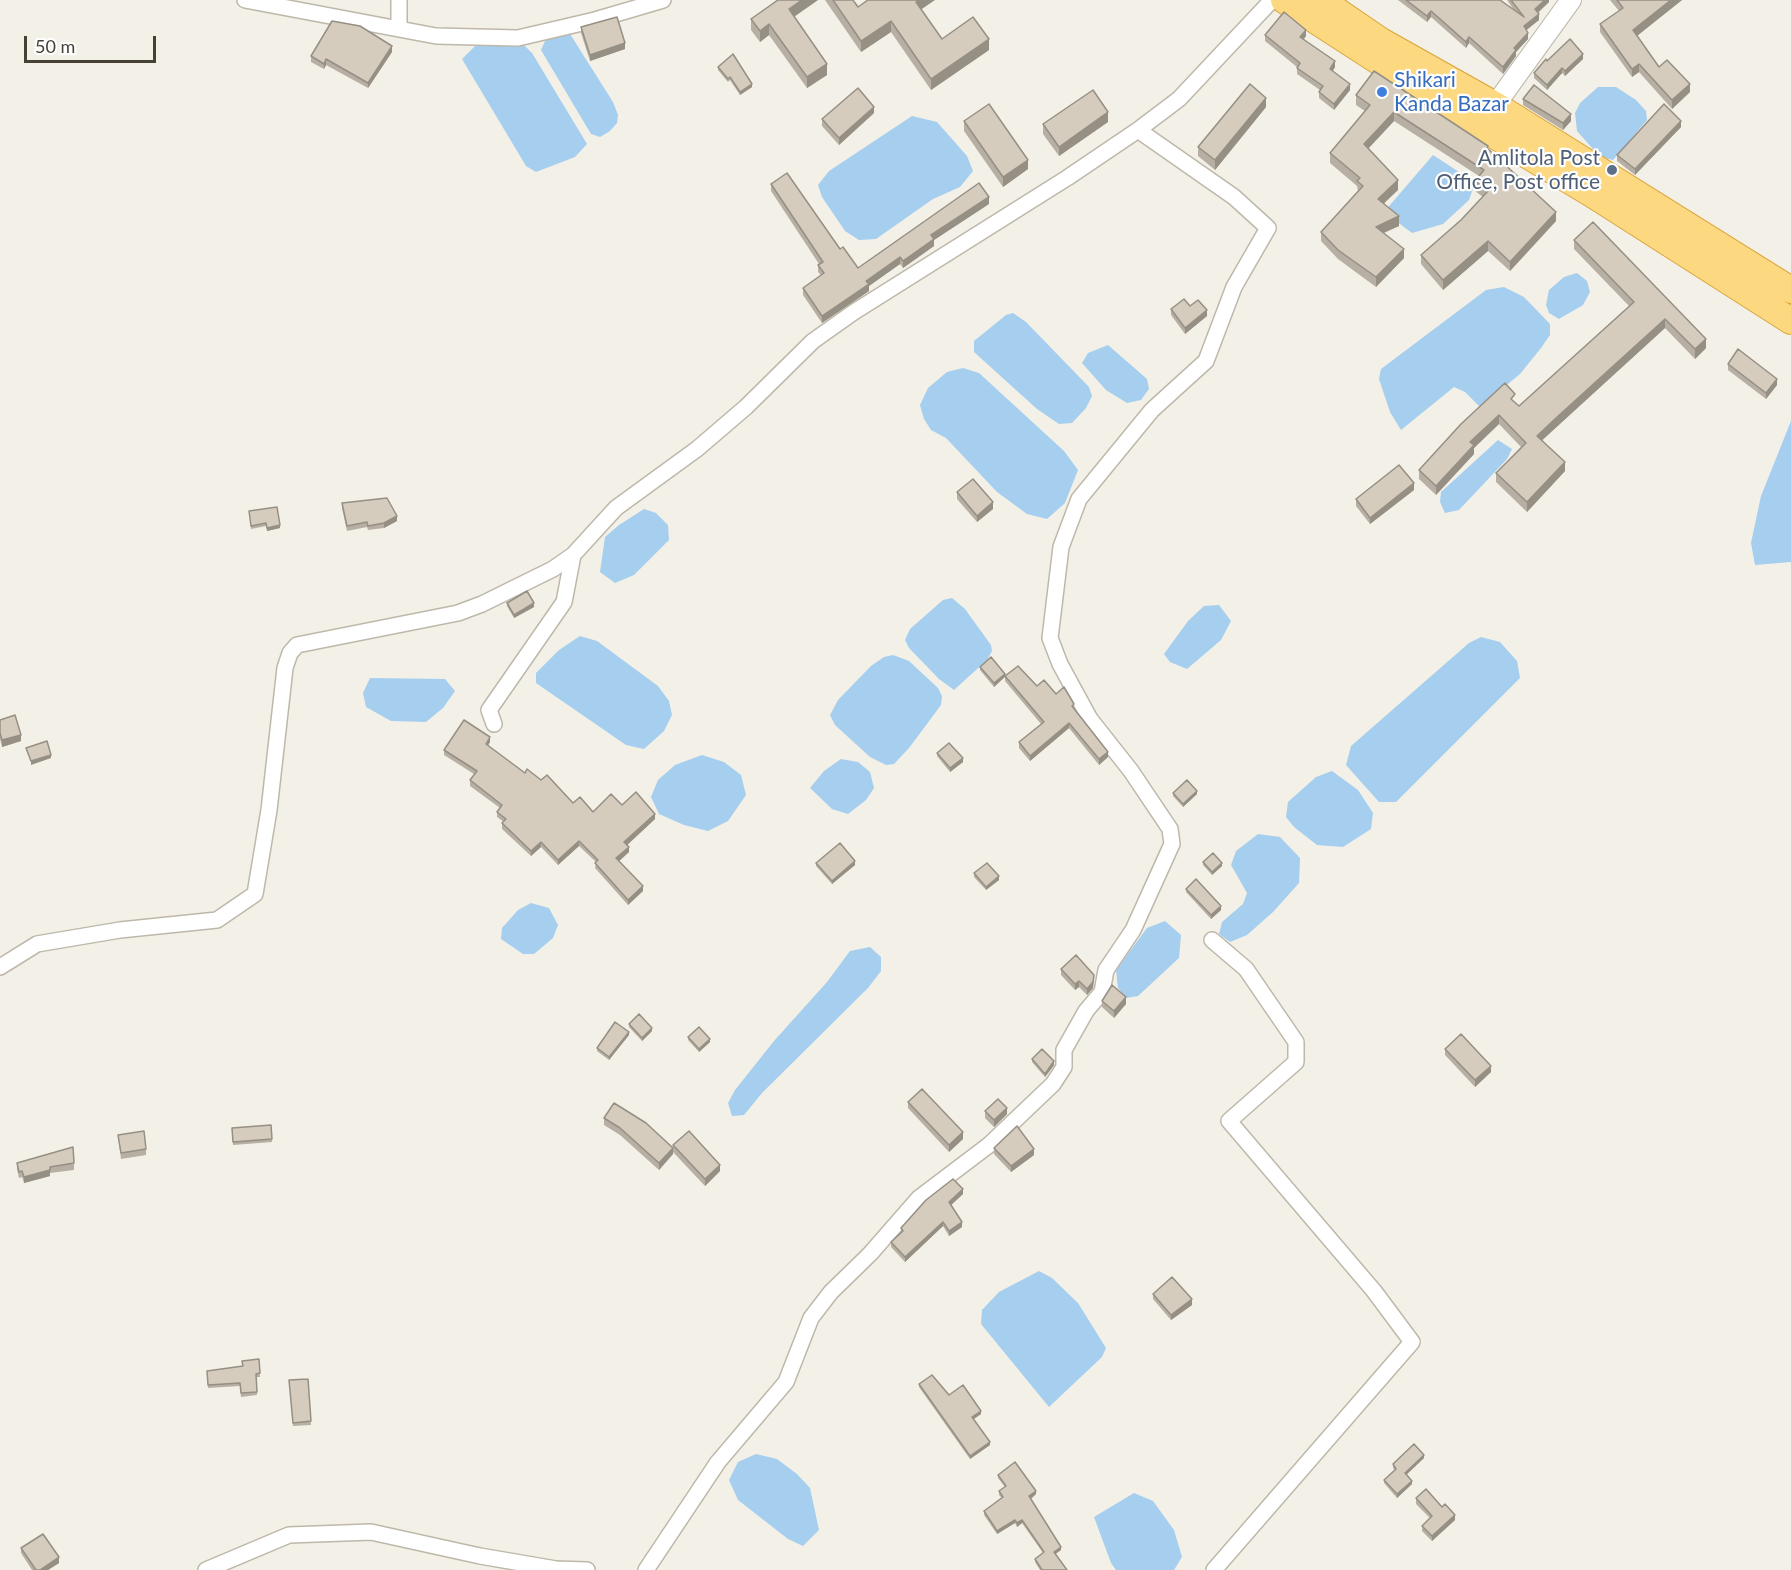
<!DOCTYPE html>
<style>
body{margin:0}
#map{position:relative;width:1791px;height:1570px;overflow:hidden;background:#f3f0e7;font-family:Lato,sans-serif}
canvas{display:block}
.scale{position:absolute;left:24px;top:36px;width:132px;height:27px;box-sizing:border-box;border:3px solid #464036;border-top:0;padding-left:8px;font-size:18px;line-height:21px;white-space:nowrap;color:#464036;-webkit-text-stroke:4px #fff;paint-order:stroke}
</style>
<div id="map">
<canvas width="1791" height="1570"></canvas>
<div class="scale">50 m</div>
</div>
<script>
const c = document.querySelector('canvas').getContext('2d');
c.lineJoin = 'round';
function fillPath(path, color) { c.fillStyle = color; c.fill(path, 'evenodd'); }
const toPath = rows => new Path2D(rows.map(r => 'M' + r).join(''));
function stroke(path, color, width, dash) { c.strokeStyle = color; c.lineWidth = width; c.lineCap = dash ? 'butt' : 'round'; c.setLineDash(dash || []); c.stroke(path); }
function label(font, color, halo, rows, align = 'center') {
  c.font = font + ' Lato,sans-serif'; c.lineWidth = 4.5; c.setLineDash([]); c.textBaseline = 'middle'; c.strokeStyle = halo; c.fillStyle = color; for (const [text, x, y, turn = 0] of rows) {
    c.save(); c.translate(x, y); c.rotate((+turn || 0) * Math.PI / 180); c.textAlign = isNaN(turn) ? turn : align; if (halo) c.strokeText(text, 0, 0); c.fillText(text, 0, 0); c.restore();
  }
}
fillPath(toPath([
 [570,34,613,102,618,115,617,123,610,131,600,137,591,134,541,50,545,41,555,35],
 [518,39,532,53,587,144,575,157,536,172,526,166,462,59,475,46],
 [1598,87,1616,87,1636,100,1646,111,1647,120,1613,160,1600,157,1577,131,1575,113,1580,103],
 [912,116,937,122,967,156,973,171,960,187,933,199,876,239,859,240,845,231,822,197,818,185,829,171],
 [1433,155,1459,172,1474,186,1469,200,1443,224,1412,233,1384,212],
 [1577,273,1587,281,1590,292,1583,305,1559,319,1549,313,1546,305,1549,290,1564,277],
 [1504,287,1524,297,1550,324,1550,335,1541,348,1520,374,1480,407,1465,392,1454,387,1401,430,1390,412,1379,379,1381,369,1486,290],
 [1013,313,1026,322,1089,387,1092,396,1086,408,1072,423,1059,424,1037,409,974,352,974,341,1006,315],
 [1108,345,1147,379,1149,389,1141,400,1127,403,1106,390,1082,363,1088,353],
 [963,368,979,373,1064,451,1078,470,1065,503,1047,519,1027,514,997,492,946,438,931,430,924,419,920,405,928,388,947,372],
 [1791,421,1791,562,1755,565,1751,543,1761,496],
 [1498,440,1512,449,1507,459,1459,510,1445,513,1440,502,1441,492],
 [644,509,656,513,668,525,669,540,634,575,615,583,600,572,605,537,619,525],
 [952,598,965,609,991,645,992,651,987,660,954,690,939,679,909,648,905,640,910,629,943,600],
 [1219,605,1231,621,1221,640,1187,669,1170,662,1164,654,1188,621,1204,606],
 [580,636,597,641,658,686,669,701,672,715,664,731,644,749,626,745,536,683,536,673,559,650],
 [1481,637,1500,642,1517,661,1520,678,1396,802,1379,802,1346,765,1351,746,1469,643],
 [893,655,909,661,938,688,942,696,941,705,909,748,894,764,886,765,870,757,835,725,830,715,838,700,871,666,884,657],
 [370,678,445,679,455,691,443,708,426,722,391,721,366,707,363,693],
 [702,755,724,762,741,775,746,795,728,821,708,831,684,825,659,814,651,797,658,780,675,765],
 [841,759,858,762,870,772,874,788,866,800,848,814,832,809,810,788,824,771],
 [1332,771,1358,790,1373,813,1371,829,1343,847,1317,845,1294,827,1286,817,1288,802,1316,777],
 [1258,834,1280,837,1300,858,1299,883,1273,912,1247,935,1230,942,1219,934,1222,922,1243,904,1247,893,1231,865,1236,851],
 [531,903,549,908,558,925,553,938,534,954,523,954,501,939,502,928,518,910],
 [1165,921,1181,935,1179,958,1138,996,1126,998,1118,988,1116,970,1147,928],
 [870,947,881,957,881,971,868,988,762,1093,744,1115,732,1116,728,1103,735,1090,774,1041,827,982,850,951],
 [1039,1271,1052,1278,1078,1303,1106,1348,1102,1357,1049,1407,981,1324,982,1310,999,1292],
 [756,1454,777,1459,797,1474,810,1488,819,1530,803,1546,788,1539,738,1500,729,1480,738,1462],
 [1134,1493,1153,1501,1174,1530,1182,1557,1174,1570,1116,1570,1111,1563,1094,1517]
]), '#a5ceef');
const minor = toPath([
 [245,0,436,36,518,38,595,20,663,0],
 [399,28,399,0],
 [494,724,489,710,564,602,573,555],
 [1212,940,1246,969,1296,1042,1296,1062,1229,1121,1374,1291,1412,1342,1214,1570],
 [0,967,37,944,120,930,217,920,255,894,269,810,285,668,290,653,297,645,458,613,482,604,553,569,573,555,616,508,697,449,746,407,813,341,854,312,1067,178,1138,130,1179,99,1272,0],
 [206,1570,289,1535,371,1532,480,1556,556,1569,587,1570],
 [646,1570,718,1462,786,1382,811,1318,831,1292,870,1254,919,1198,989,1145,1053,1084,1064,1067,1064,1050,1086,1011,1102,992,1106,970,1133,930,1172,844,1170,829,1131,771,1090,719,1060,664,1050,638,1061,547,1079,499,1152,410,1206,361,1234,287,1268,228,1234,197,1138,130]
]);
const tertiary = toPath([
 [1488,115,1571,0]
]);
const trunk = toPath([
 [1284,0,1479,126,1592,194,1791,321],
 [1321,0,1381,41,1495,105,1791,290]
]);
stroke(minor, '#beb8aa', 18);
stroke(tertiary, '#beb8aa', 22);
stroke(trunk, '#daa43a', 28);
stroke(minor, '#fff', 15);
stroke(tertiary, '#fff', 20);
stroke(trunk, '#fcd881', 26);
fillPath(toPath([
 [818,0,794,17,827,75,807,88,769,35,760,42,751,30,751,19],
 [825,0,853,0,858,7,921,9,942,39,989,50,931,90,891,32,861,52],
 [1398,0,1500,0,1514,10,1507,0,1549,0,1549,2,1538,13,1539,20,1526,30,1528,39,1516,52,1516,56,1503,74,1469,43,1466,48,1431,17,1427,22],
 [1610,0,1682,0,1637,36,1659,67,1690,92,1672,109,1639,72,1632,77,1600,32,1600,24,1619,11],
 [581,27,625,49,590,61,581,33],
 [1265,35,1306,36,1304,39,1335,67,1333,71,1350,90,1334,110,1319,98,1319,92,1320,90,1297,74,1297,67,1265,41],
 [392,52,368,88,326,65,324,69,311,62,311,56],
 [1583,59,1565,76,1562,73,1547,90,1534,78,1534,73,1547,61],
 [718,67,752,87,740,95,730,80,728,82,718,70],
 [1356,95,1488,149,1556,221,1510,271,1488,251,1443,290,1421,264,1421,255,1461,220,1483,197,1475,191,1475,181,1479,176,1394,121,1368,149,1398,190,1384,203,1399,226,1384,233,1404,258,1376,287,1338,259,1321,241,1321,232,1358,191,1357,186,1330,163,1330,153,1365,111,1356,105],
 [1523,99,1571,121,1563,130,1523,105],
 [1266,107,1215,170,1198,156,1198,147],
 [874,113,839,145,822,126,822,119],
 [964,121,1028,169,1003,187,964,131],
 [1108,122,1059,156,1043,134,1043,124],
 [1681,127,1635,175,1617,161,1617,155],
 [771,184,840,249,858,268,989,204,934,240,934,246,903,268,900,264,869,286,869,291,822,323,803,295,803,288,821,275,818,272,818,265,819,264,771,191],
 [1574,240,1706,348,1695,359,1665,328,1556,427,1542,440,1565,471,1527,512,1496,482,1496,473,1521,447,1499,424,1474,448,1474,454,1436,495,1419,479,1419,470,1515,402,1519,406,1629,306,1574,249],
 [1190,306,1207,316,1185,334,1171,315,1171,309],
 [1728,364,1777,385,1766,399,1728,370],
 [1414,490,1370,524,1356,506,1356,499],
 [957,492,993,509,977,522,957,499],
 [342,503,397,521,384,528,368,530,367,527,347,531,342,508],
 [249,511,280,528,267,531,266,526,251,529],
 [507,603,534,607,514,618,507,606],
 [980,667,1005,674,994,687,980,670],
 [1005,676,1037,686,1056,694,1074,708,1108,757,1099,765,1069,728,1030,761,1019,748,1019,742,1041,724,1005,681],
 [0,720,21,741,2,747,0,739],
 [490,742,488,745,525,773,573,803,593,812,622,805,655,819,627,845,629,852,619,861,643,891,628,905,595,868,596,862,579,846,558,865,541,847,531,856,502,829,502,823,504,822,497,817,497,812,500,808,470,786,470,780,474,774,444,755,444,750],
 [937,753,963,762,950,772,937,756],
 [1173,793,1197,794,1183,807,1173,796],
 [1203,862,1222,866,1212,875,1203,865],
 [816,863,855,865,832,884,816,866],
 [974,873,999,880,986,890,974,877],
 [1186,889,1221,910,1211,919,1186,892],
 [1061,969,1094,980,1093,988,1087,995,1079,987,1075,990,1061,975],
 [1102,1001,1126,1004,1114,1018,1102,1007],
 [629,1024,652,1031,642,1041,629,1027],
 [629,1035,609,1060,597,1051,597,1048],
 [688,1037,710,1042,699,1052,688,1040],
 [1445,1049,1491,1072,1475,1087,1445,1055],
 [1032,1059,1054,1065,1045,1077,1032,1062],
 [908,1102,963,1139,949,1152,908,1108],
 [985,1111,1007,1114,994,1127,985,1118],
 [604,1118,673,1148,673,1145,720,1171,705,1186,673,1152,673,1154,659,1170,620,1135,604,1125],
 [271,1125,272,1142,233,1145,232,1128],
 [118,1135,146,1149,146,1155,121,1159],
 [994,1148,1034,1155,1011,1172,994,1154],
 [17,1163,74,1163,74,1170,50,1173,50,1176,24,1183,22,1177,19,1178,17,1169],
 [963,1194,951,1205,962,1227,949,1236,943,1226,905,1262,891,1247,891,1242,901,1233,901,1228],
 [1153,1294,1192,1305,1171,1320,1153,1299],
 [259,1359,260,1377,256,1377,257,1395,241,1397,240,1386,208,1388,207,1371,242,1366],
 [308,1379,311,1425,293,1426,289,1380],
 [919,1384,949,1395,981,1414,974,1419,990,1445,970,1459,919,1387],
 [1424,1458,1406,1475,1412,1484,1397,1498,1384,1483,1384,1480,1395,1470,1393,1468,1393,1464],
 [998,1475,1036,1494,1031,1499,1061,1550,1055,1554,1067,1570,1040,1570,1035,1562,1035,1559,1043,1553,1022,1523,1017,1527,1015,1523,997,1534,984,1515,984,1511,1002,1498,999,1495,999,1491,1005,1487,998,1478],
 [1416,1498,1455,1520,1432,1541,1422,1531,1422,1526,1430,1518,1416,1504],
 [21,1548,59,1563,48,1570,32,1570,21,1553]
]), '#b7afa3');
fillPath(toPath([
 [802,0,818,0,789,20,789,9],
 [919,0,935,0,916,13,916,2],
 [1545,0,1549,0,1549,2,1535,15,1535,9],
 [1671,0,1682,0,1633,39,1633,30],
 [1431,11,1431,17,1427,22,1427,16],
 [1539,14,1539,20,1524,32,1524,26],
 [891,21,891,32,861,52,861,41],
 [769,24,769,35,760,42,760,31],
 [1306,30,1306,36,1300,43,1300,37],
 [1528,33,1528,39,1516,52,1516,56,1503,74,1503,67,1514,48],
 [1469,37,1469,43,1466,48,1466,42],
 [989,39,989,50,931,90,931,79],
 [625,43,625,49,590,61,590,55],
 [392,46,392,52,368,88,368,83],
 [1583,54,1583,59,1565,76,1565,71],
 [326,59,326,65,324,69,324,64],
 [1335,61,1335,67,1330,75,1330,69],
 [827,64,827,75,807,88,807,77],
 [1639,64,1639,72,1632,77,1632,69],
 [1562,68,1562,73,1547,90,1547,85],
 [752,84,752,87,740,95,740,92],
 [1350,84,1350,90,1334,110,1334,104],
 [1690,84,1690,92,1672,109,1672,100],
 [1266,98,1266,107,1215,170,1215,160],
 [874,107,874,113,839,145,839,138],
 [1108,112,1108,122,1059,156,1059,147],
 [1394,112,1394,121,1364,153,1364,144],
 [1571,114,1571,121,1563,130,1563,123],
 [1681,121,1681,127,1635,175,1635,169],
 [1028,160,1028,169,1003,187,1003,177],
 [1398,180,1398,190,1378,209,1378,199],
 [989,197,989,204,934,240,934,246,903,268,903,261,931,235],
 [1556,212,1556,221,1510,271,1510,262],
 [1399,216,1399,226,1376,236,1376,227],
 [1488,241,1488,251,1443,290,1443,280],
 [1404,249,1404,258,1376,287,1376,277],
 [900,257,900,264,869,286,869,291,822,323,822,316,866,281],
 [1207,310,1207,316,1185,334,1185,328],
 [1665,319,1665,328,1537,445,1537,436],
 [1706,339,1706,348,1695,359,1695,349],
 [1777,379,1777,385,1766,399,1766,393],
 [1499,415,1499,424,1474,448,1474,454,1436,495,1436,486,1470,442],
 [1565,462,1565,471,1527,512,1527,502],
 [1414,483,1414,490,1370,524,1370,518],
 [993,502,993,509,977,522,977,516],
 [397,516,397,521,384,528,384,523],
 [280,525,280,528,267,531,267,528],
 [534,603,534,607,514,618,514,615],
 [1005,674,1005,677,994,687,994,683],
 [1069,723,1069,728,1030,761,1030,756],
 [21,735,21,741,2,747,2,740],
 [490,737,490,742,486,749,486,744],
 [1108,752,1108,757,1099,765,1099,759],
 [51,755,51,758,31,765,31,761],
 [963,758,963,762,950,772,950,768],
 [1197,791,1197,794,1183,807,1183,804],
 [655,814,655,819,624,848,624,842],
 [579,841,579,846,558,865,558,860],
 [541,842,541,847,531,856,531,851],
 [629,847,629,852,616,864,616,858],
 [855,861,855,865,832,884,832,881],
 [1222,863,1222,866,1212,875,1212,872],
 [999,876,999,880,986,890,986,887],
 [643,886,643,891,628,905,628,900],
 [1221,906,1221,910,1211,919,1211,915],
 [1094,975,1093,988,1087,995,1087,989],
 [1079,981,1079,987,1075,990,1075,984],
 [1126,997,1126,1004,1114,1018,1114,1011],
 [652,1028,652,1031,642,1041,642,1038],
 [629,1032,629,1035,609,1060,609,1057],
 [710,1039,710,1042,699,1052,699,1049],
 [1054,1061,1054,1065,1045,1077,1045,1074],
 [1491,1066,1491,1072,1475,1087,1475,1080],
 [1007,1108,1007,1114,994,1127,994,1120],
 [963,1132,963,1139,949,1152,949,1145],
 [673,1148,673,1154,659,1170,659,1163],
 [1034,1149,1034,1155,1011,1172,1011,1166],
 [720,1165,720,1171,705,1186,705,1179],
 [50,1170,50,1176,24,1183,24,1177],
 [963,1189,963,1194,949,1207,949,1202],
 [943,1222,943,1226,905,1262,905,1257],
 [962,1222,962,1227,949,1236,949,1231],
 [1192,1299,1192,1305,1171,1320,1171,1315],
 [981,1411,981,1414,972,1420,972,1417],
 [990,1442,990,1445,970,1459,970,1456],
 [1424,1455,1424,1458,1405,1476,1405,1473],
 [1412,1481,1412,1484,1397,1498,1397,1494],
 [1036,1491,1036,1494,1029,1500,1029,1496],
 [1455,1515,1455,1520,1432,1541,1432,1536],
 [1015,1520,1015,1523,997,1534,997,1531],
 [1022,1520,1022,1523,1017,1527,1017,1523],
 [1061,1547,1061,1550,1054,1555,1054,1552],
 [59,1557,59,1563,48,1570,40,1570]
]), '#958f84');
const building = toPath([
 [778,0,802,0,789,9,827,64,807,77,769,24,760,31,751,19,778,0],
 [833,0,853,0,858,7,868,0,919,0,916,2,942,39,973,17,989,39,931,79,891,21,861,41,833,0],
 [1406,0,1500,0,1524,17,1511,0,1545,0,1535,9,1539,14,1524,26,1528,33,1514,48,1516,50,1503,67,1469,37,1466,42,1431,11,1427,16,1406,0],
 [1617,0,1671,0,1633,30,1659,67,1667,60,1690,84,1672,100,1639,64,1632,69,1600,24,1623,8,1617,0],
 [1284,12,1306,30,1300,37,1335,61,1330,69,1350,84,1334,104,1319,92,1323,86,1297,68,1300,63,1265,35,1284,12],
 [617,17,625,43,590,55,581,27,617,17],
 [332,21,360,26,392,46,368,83,326,59,324,64,311,56,332,21],
 [1570,39,1583,54,1565,71,1562,68,1547,85,1534,73,1546,59,1547,61,1570,39],
 [733,54,752,84,740,92,730,77,728,79,718,67,733,54],
 [1374,71,1488,146,1487,148,1556,212,1510,262,1488,241,1443,280,1421,255,1461,220,1488,191,1475,181,1484,170,1394,112,1364,144,1398,180,1378,199,1399,216,1376,227,1404,249,1376,277,1338,250,1321,232,1363,186,1357,181,1360,178,1330,153,1370,105,1356,95,1374,71],
 [1250,84,1266,98,1215,160,1198,147,1250,84],
 [1534,85,1571,114,1563,123,1523,99,1534,85],
 [858,88,874,107,839,138,822,119,858,88],
 [1093,90,1108,112,1059,147,1043,124,1093,90],
 [989,104,1028,160,1003,177,964,121,989,104],
 [1664,104,1681,121,1635,169,1617,155,1664,104],
 [787,173,840,249,843,247,858,268,979,183,989,197,931,235,934,239,903,261,900,257,866,281,869,284,822,316,803,288,824,273,818,265,823,262,771,184,787,173],
 [1593,222,1706,339,1695,349,1665,319,1556,418,1537,436,1565,462,1527,502,1496,473,1526,443,1499,415,1470,442,1474,445,1436,486,1419,470,1461,424,1505,383,1515,394,1511,399,1519,406,1634,302,1574,240,1593,222],
 [1184,299,1190,306,1198,300,1207,310,1185,328,1171,309,1184,299],
 [1738,349,1777,379,1766,393,1728,364,1738,349],
 [1399,465,1414,483,1370,518,1356,499,1399,465],
 [973,479,993,502,977,516,957,492,973,479],
 [387,498,397,516,384,523,368,526,367,522,347,526,342,503,387,498],
 [277,507,280,525,267,528,266,523,251,526,249,511,277,507],
 [527,591,534,603,514,615,507,603,527,591],
 [991,657,1005,674,994,683,980,667,991,657],
 [1018,666,1037,686,1044,680,1056,694,1064,687,1074,704,1072,706,1108,752,1099,759,1069,723,1030,756,1019,742,1044,722,1005,676,1018,666],
 [15,715,21,735,2,740,0,733,0,720,15,715],
 [464,720,490,737,486,744,525,773,527,769,541,780,547,775,573,803,580,797,593,812,611,794,622,805,636,792,655,814,624,842,629,847,616,858,643,886,628,900,595,863,598,860,579,841,558,860,541,842,531,851,502,823,506,819,497,812,502,805,470,780,477,771,444,750,464,720],
 [47,741,51,755,31,761,26,748,47,741],
 [949,743,963,758,950,768,937,753,949,743],
 [1187,780,1197,791,1183,804,1173,793,1187,780],
 [840,843,855,861,832,881,816,863,840,843],
 [1213,853,1222,863,1212,872,1203,862,1213,853],
 [987,863,999,876,986,887,974,873,987,863],
 [1196,879,1221,906,1211,915,1186,889,1196,879],
 [1076,955,1094,975,1093,982,1087,989,1079,981,1075,984,1061,969,1076,955],
 [1112,985,1126,997,1114,1011,1102,1001,1112,985],
 [639,1014,652,1028,642,1038,629,1024,639,1014],
 [615,1022,629,1032,609,1057,597,1048,615,1022],
 [699,1027,710,1039,699,1049,688,1037,699,1027],
 [1461,1034,1491,1066,1475,1080,1445,1049,1461,1034],
 [1042,1049,1054,1061,1045,1074,1032,1059,1042,1049],
 [922,1089,963,1132,949,1145,908,1102,922,1089],
 [998,1099,1007,1108,994,1120,985,1111,998,1099],
 [614,1103,646,1123,673,1148,659,1163,620,1128,604,1118,614,1103],
 [271,1125,272,1139,233,1142,232,1128,271,1125],
 [1017,1126,1034,1149,1011,1166,994,1148,1017,1126],
 [144,1131,146,1149,121,1153,118,1135,144,1131],
 [689,1131,720,1165,705,1179,673,1145,689,1131],
 [73,1147,74,1163,50,1167,50,1170,24,1177,22,1171,19,1172,17,1163,73,1147],
 [953,1179,963,1189,949,1202,962,1222,949,1231,943,1222,905,1257,891,1242,903,1231,901,1228,926,1200,953,1179],
 [1172,1277,1192,1299,1171,1315,1153,1294,1172,1277],
 [259,1359,260,1373,256,1374,257,1392,241,1393,240,1383,208,1385,207,1371,243,1366,242,1361,259,1359],
 [932,1375,949,1395,963,1385,981,1411,972,1417,990,1442,970,1456,919,1384,932,1375],
 [308,1379,311,1421,293,1423,289,1380,308,1379],
 [1414,1444,1424,1455,1405,1473,1412,1481,1397,1494,1384,1480,1396,1469,1393,1464,1414,1444],
 [1015,1462,1036,1491,1029,1496,1061,1547,1054,1552,1067,1570,1042,1570,1035,1559,1044,1552,1022,1520,1017,1523,1015,1520,997,1531,984,1511,1003,1497,999,1491,1006,1486,998,1475,1015,1462],
 [1426,1489,1442,1507,1445,1504,1455,1515,1432,1536,1422,1526,1432,1516,1416,1498,1426,1489],
 [43,1534,59,1557,40,1570,36,1570,21,1548,43,1534]
]);
fillPath(building, '#d5ccbd');
stroke(building, '#958f84', 1.5);
for (const [x, y, r, color] of [
 [1382,92,6,"#3f7fe0"],
 [1612,170,6,"#5c6f8a"]
]) { const dot = new Path2D(); dot.arc(x, y, r, 0, 2 * Math.PI); c.fillStyle = color; c.fill(dot); stroke(dot, '#fff', 2); }
label('21px', '#366cbe', '#fff', [
 ["Shikari",1394,80],
 ["Kanda Bazar",1394,104]
], 'left');
label('21px', '#4e5e75', '#fff', [
 ["Amlitola Post",1600,158],
 ["Office, Post office",1600,182]
], 'right');
</script>
